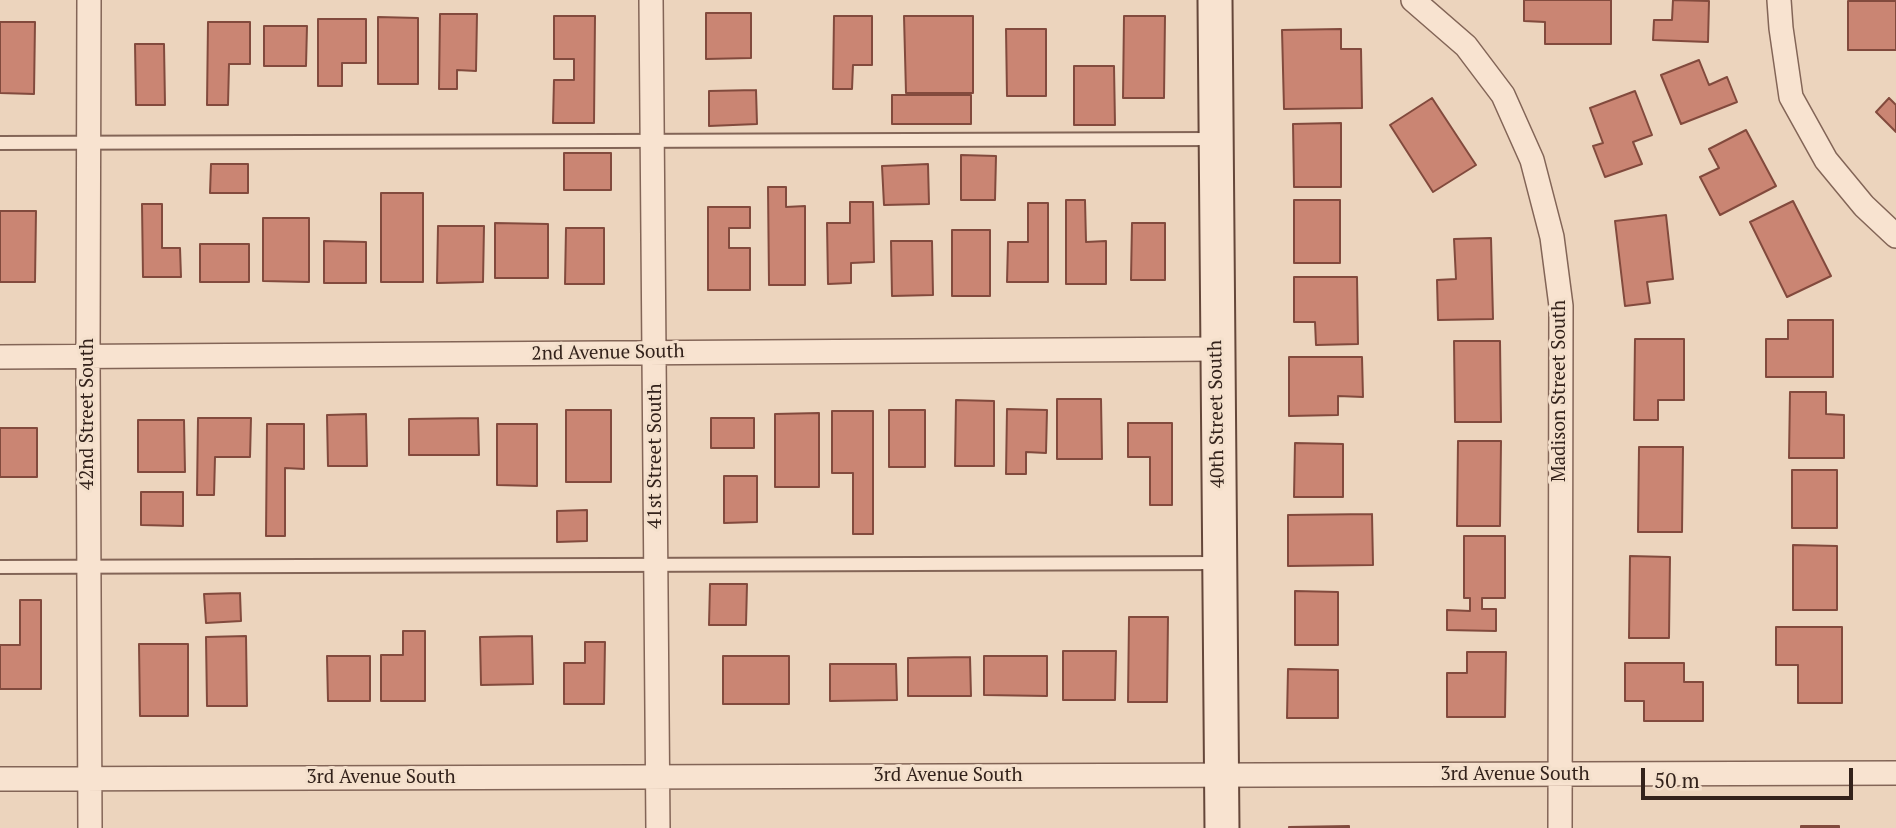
<!DOCTYPE html>
<style>
body{margin:0}
#map{position:relative;width:1896px;height:828px;overflow:hidden;background:#ecd4bd;font-family:"PT Serif",serif}
canvas{display:block}
.scale{position:absolute;left:1641px;top:768px;width:212px;height:32px;box-sizing:border-box;border:4px solid #33221b;border-top:0;padding-left:9px;font-size:21px;line-height:24px;white-space:nowrap;color:#33221b;-webkit-text-stroke:5px #f4e0cc;paint-order:stroke}
</style>
<div id="map">
<canvas width="1896" height="828"></canvas>
<div class="scale">50 m</div>
</div>
<script>
const c = document.querySelector('canvas').getContext('2d');
c.lineJoin = 'round';
function fillPath(path, color) { c.fillStyle = color; c.fill(path, 'evenodd'); }
const toPath = rows => new Path2D(rows.map(r => 'M' + r).join(''));
function stroke(path, color, width, dash) { c.strokeStyle = color; c.lineWidth = width; c.lineCap = dash ? 'butt' : 'round'; c.setLineDash(dash || []); c.stroke(path); }
function label(font, color, halo, rows, align = 'center') {
  c.font = font + ' "PT Serif",serif'; c.lineWidth = 6; c.setLineDash([]); c.textBaseline = 'middle'; c.strokeStyle = halo; c.fillStyle = color; for (const [text, x, y, turn = 0] of rows) {
    c.save(); c.translate(x, y); c.rotate((+turn || 0) * Math.PI / 180); c.textAlign = isNaN(turn) ? turn : align; if (halo) c.strokeText(text, 0, 0); c.fillText(text, 0, 0); c.restore();
  }
}
const building = toPath([
 [1524,0,1611,0,1611,44,1545,44,1545,22,1524,21,1524,0],
 [1673,0,1709,1,1708,42,1653,40,1654,20,1672,20,1673,0],
 [1848,1,1896,1,1896,50,1848,50,1848,1],
 [706,13,751,13,751,58,706,59,706,13],
 [440,14,477,14,476,71,457,70,457,89,439,89,440,14],
 [554,16,595,16,594,123,553,123,554,80,574,80,574,59,554,59,554,16],
 [834,16,872,16,872,65,853,65,852,89,833,89,834,16],
 [904,16,973,16,973,93,906,93,904,16],
 [1124,16,1165,16,1164,98,1123,98,1124,16],
 [378,17,418,18,418,84,378,84,378,17],
 [318,19,366,19,366,63,342,63,342,86,318,86,318,19],
 [0,22,35,22,34,94,0,93,0,22],
 [208,22,250,22,250,64,229,64,228,105,207,105,208,22],
 [264,26,307,26,306,66,264,66,264,26],
 [1006,29,1046,29,1046,96,1007,96,1006,29],
 [1341,29,1341,49,1361,49,1362,108,1284,109,1282,30,1341,29],
 [135,44,164,44,165,105,136,105,135,44],
 [1699,60,1709,85,1727,77,1737,102,1681,124,1661,75,1699,60],
 [1074,66,1114,66,1115,125,1074,125,1074,66],
 [756,90,757,124,709,126,709,91,756,90],
 [1635,91,1652,135,1633,142,1642,164,1605,177,1593,146,1603,143,1590,108,1635,91],
 [892,95,971,95,971,124,892,124,892,95],
 [1432,98,1476,165,1433,192,1390,125,1432,98],
 [1889,98,1896,105,1896,132,1876,112,1889,98],
 [1341,123,1341,187,1294,187,1293,124,1341,123],
 [1746,130,1776,186,1720,215,1700,177,1719,168,1709,149,1746,130],
 [564,153,611,153,611,190,564,190,564,153],
 [961,155,996,156,995,200,961,200,961,155],
 [211,164,248,164,248,193,210,193,211,164],
 [928,164,929,204,884,205,882,166,928,164],
 [768,187,786,187,786,207,805,206,805,285,769,285,768,187],
 [381,193,423,193,423,282,381,282,381,193],
 [1066,200,1085,200,1086,242,1106,241,1106,284,1066,284,1066,200],
 [1294,200,1340,200,1340,263,1294,263,1294,200],
 [1793,201,1831,276,1787,297,1750,222,1793,201],
 [850,202,873,202,874,262,851,263,851,283,828,284,827,223,850,223,850,202],
 [1028,203,1048,203,1048,282,1007,282,1008,242,1028,242,1028,203],
 [142,204,162,204,162,248,180,248,181,277,143,277,142,204],
 [708,207,750,207,750,228,729,228,729,248,750,248,750,290,708,290,708,207],
 [0,211,36,211,35,282,0,282,0,211],
 [1666,215,1673,279,1647,282,1650,303,1625,306,1615,221,1666,215],
 [263,218,309,218,309,282,263,281,263,218],
 [495,223,548,224,548,278,495,278,495,223],
 [1132,223,1165,223,1165,280,1131,280,1132,223],
 [438,226,484,226,483,282,437,283,438,226],
 [566,228,604,228,604,284,565,284,566,228],
 [952,230,990,230,990,296,952,296,952,230],
 [1491,238,1493,319,1438,320,1437,280,1456,279,1454,239,1491,238],
 [324,241,366,242,366,283,324,283,324,241],
 [891,241,932,241,933,295,892,296,891,241],
 [200,244,249,244,249,282,200,282,200,244],
 [1294,277,1357,277,1358,344,1316,345,1315,322,1294,322,1294,277],
 [1788,320,1833,320,1833,377,1766,377,1766,339,1788,339,1788,320],
 [1635,339,1684,339,1684,400,1658,400,1658,420,1634,420,1635,339],
 [1454,341,1500,341,1501,422,1455,422,1454,341],
 [1289,357,1362,357,1363,397,1338,396,1338,415,1289,416,1289,357],
 [1790,392,1826,392,1826,414,1844,415,1844,458,1789,458,1790,392],
 [1057,399,1101,399,1102,459,1057,459,1057,399],
 [956,400,994,401,994,466,955,466,956,400],
 [1007,409,1047,410,1046,453,1026,452,1026,474,1006,474,1007,409],
 [566,410,611,410,611,482,566,482,566,410],
 [889,410,925,410,925,467,889,467,889,410],
 [832,411,873,411,873,534,853,534,853,473,832,473,832,411],
 [819,413,819,487,775,487,775,414,819,413],
 [366,414,367,466,328,466,327,415,366,414],
 [198,418,251,418,250,457,215,457,214,495,197,495,198,418],
 [478,418,479,455,409,455,409,419,478,418],
 [711,418,754,418,754,448,711,448,711,418],
 [138,420,184,420,185,472,138,472,138,420],
 [1128,423,1172,423,1172,505,1150,505,1150,457,1128,457,1128,423],
 [267,424,304,424,304,469,285,468,285,536,266,536,267,424],
 [497,424,537,424,537,486,497,485,497,424],
 [0,428,37,428,37,477,0,477,0,428],
 [1458,441,1501,441,1500,526,1457,526,1458,441],
 [1295,443,1343,444,1343,497,1294,497,1295,443],
 [1639,447,1683,447,1682,532,1638,532,1639,447],
 [1792,470,1837,470,1837,528,1792,528,1792,470],
 [724,476,757,476,757,522,724,523,724,476],
 [141,492,183,492,183,526,141,525,141,492],
 [587,510,587,541,557,542,557,511,587,510],
 [1372,514,1373,565,1288,566,1288,515,1372,514],
 [1464,536,1505,536,1505,598,1482,598,1482,609,1496,609,1496,631,1447,630,1447,610,1470,611,1470,598,1464,598,1464,536],
 [1793,545,1837,546,1837,610,1793,610,1793,545],
 [1630,556,1670,557,1669,638,1629,638,1630,556],
 [710,584,747,584,746,625,709,625,710,584],
 [1295,591,1338,592,1338,645,1295,645,1295,591],
 [240,593,241,621,206,623,204,594,240,593],
 [20,600,41,600,41,689,0,689,0,645,20,645,20,600],
 [1129,617,1168,617,1167,702,1128,702,1129,617],
 [1776,627,1842,627,1842,703,1798,703,1798,665,1776,665,1776,627],
 [403,631,425,631,425,701,381,701,381,655,403,655,403,631],
 [246,636,247,706,207,706,206,637,246,636],
 [532,636,533,684,481,685,480,637,532,636],
 [585,642,605,642,604,704,564,704,564,663,585,663,585,642],
 [139,644,188,644,188,716,140,716,139,644],
 [1063,651,1116,651,1115,700,1063,700,1063,651],
 [1467,652,1506,652,1505,717,1447,717,1447,673,1467,673,1467,652],
 [327,656,370,656,370,701,328,701,327,656],
 [723,656,789,656,789,704,723,704,723,656],
 [984,656,1047,656,1047,696,984,695,984,656],
 [970,657,971,696,908,696,908,658,970,657],
 [1625,663,1684,663,1684,682,1703,682,1703,721,1644,721,1644,701,1625,701,1625,663],
 [830,664,896,664,897,700,830,701,830,664],
 [1288,669,1338,670,1338,718,1287,718,1288,669],
 [1349,826,1349,828,1289,828,1289,827,1349,826],
 [1801,826,1839,826,1839,828,1801,828,1801,826]
]);
fillPath(building, '#ca8573');
stroke(building, '#824a3d', 2);
const lane = toPath([
 [0,143,1215,139],
 [0,567,1218,563]
]);
const street = toPath([
 [89,0,88,358,90,828],
 [651,0,658,828],
 [1413,0,1466,46,1503,95,1532,160,1552,237,1561,306,1560,828],
 [1779,0,1781,28,1791,97,1826,160,1864,206,1896,236],
 [0,357,1217,349],
 [0,779,1896,773]
]);
const secondary = toPath([
 [1215,0,1222,828]
]);
stroke(lane, '#836557', 16);
stroke(street, '#836557', 26);
stroke(secondary, '#65473a', 37);
stroke(lane, '#f8e3d0', 12);
stroke(street, '#f8e3d0', 23);
stroke(secondary, '#f8e3d0', 33);
label('19px', '#33221b', '#f4e0cc', [
 ["2nd Avenue South",608,353,-1],
 ["Madison Street South",1560,391,-90],
 ["42nd Street South",88,414,-90],
 ["40th Street South",1217,414,-91],
 ["41st Street South",656,456,-90],
 ["3rd Avenue South",1515,775],
 ["3rd Avenue South",948,776],
 ["3rd Avenue South",381,778]
]);
</script>
